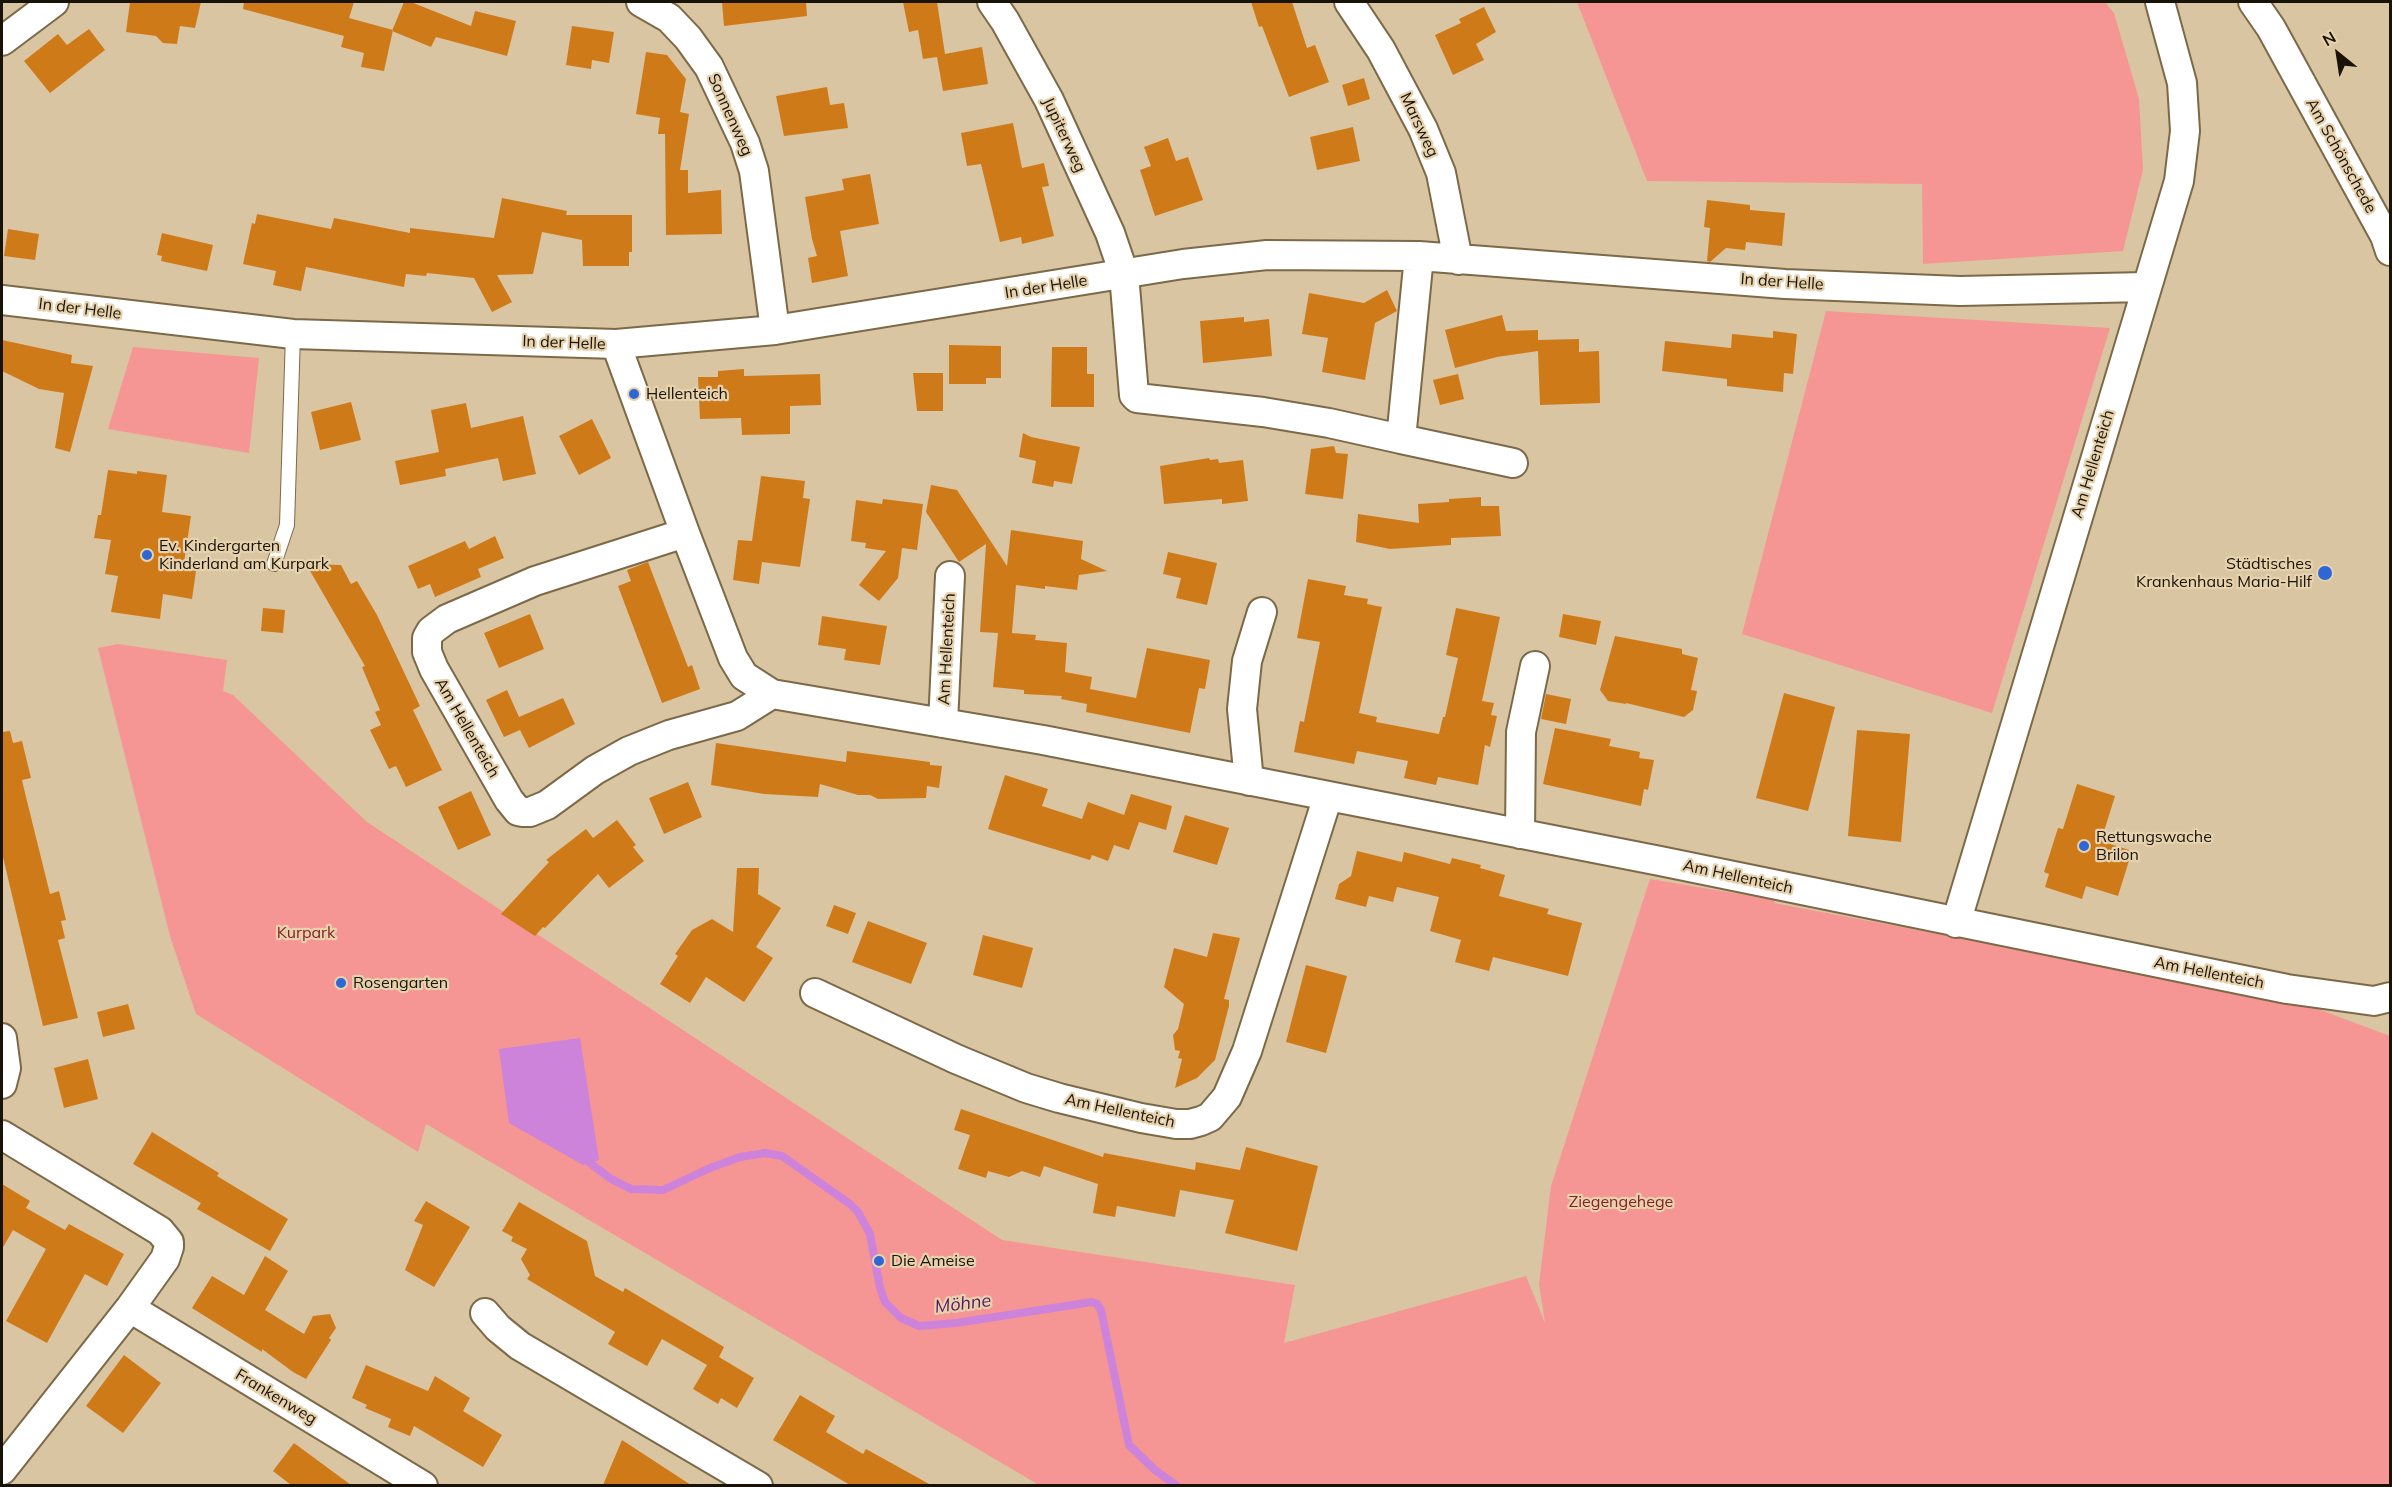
<!DOCTYPE html>
<meta charset="utf-8">
<style>
body{margin:0}
#map{position:relative;width:2392px;height:1487px;overflow:hidden;background:#dac5a2;font-family:Mulish,sans-serif}
canvas{display:block}
.frame{position:absolute;inset:0;border:3px solid #191206;pointer-events:none}
.north{position:absolute;left:2308px;top:24px;width:60px;height:60px;-webkit-text-stroke:4px #e7d2ae;paint-order:stroke;rotate:330deg;font-size:16px;font-weight:700;line-height:24px;text-align:center;color:#191206}
.north::after{content:'';display:block;margin:auto;width:21px;height:27px;background:#191206;clip-path:polygon(50% 0,100% 100%,50% 72%,0 100%)}
</style>
<div id="map">
<canvas width="2392" height="1487"></canvas>
<div class="frame"></div>
<div class="north">N</div>
</div>
<script>
const c = document.querySelector('canvas').getContext('2d');
c.lineJoin = 'round';
function fillPath(path, color) { c.fillStyle = color; c.fill(path, 'evenodd'); }
const toPath = rows => new Path2D(rows.map(r => 'M' + r).join(''));
function stroke(path, color, width, dash) { c.strokeStyle = color; c.lineWidth = width; c.lineCap = dash ? 'butt' : 'round'; c.setLineDash(dash || []); c.stroke(path); }
function label(font, color, halo, rows, align = 'center') {
  c.font = font + ' Mulish,sans-serif'; c.lineWidth = 4.5; c.setLineDash([]); c.textBaseline = 'middle'; c.strokeStyle = halo; c.fillStyle = color; for (const [text, x, y, turn = 0] of rows) {
    c.save(); c.translate(x, y); c.rotate((+turn || 0) * Math.PI / 180); c.textAlign = isNaN(turn) ? turn : align; if (halo) c.strokeText(text, 0, 0); c.fillText(text, 0, 0); c.restore();
  }
}
fillPath(toPath([
 [1577,2,2105,2,2114,13,2139,99,2143,170,2123,251,1923,264,1922,184,1647,181],
 [1826,311,2110,328,1992,713,1742,634],
 [133,347,259,358,249,453,108,429],
 [118,644,227,660,223,691,233,695,367,822,1002,1240,1295,1285,1284,1343,1526,1276,1545,1323,1539,1284,1551,1186,1650,879,1775,900,1774,903,2299,1002,2390,1036,2390,1485,1039,1485,426,1124,418,1152,196,1014,170,936,98,648]
]), '#f69694');
fillPath(toPath([
 [580,1038,599,1160,583,1165,509,1123,499,1049]
]), '#cd83da');
stroke(toPath([
 [590,1163,611,1179,631,1189,663,1190,710,1168,740,1157,765,1153,782,1156,850,1204,858,1212,870,1234,880,1288,885,1302,901,1318,919,1326,956,1323,1092,1302,1097,1304,1101,1310,1129,1445,1155,1470,1177,1486]
]), '#cd83da', 8);
fillPath(toPath([
 [130,2,201,2,195,28,180,26,177,44,163,43,156,36,126,32],
 [244,2,354,2,349,18,393,30,384,71,361,67,364,53,341,47,344,36,243,9],
 [404,2,411,2,471,26,475,11,516,21,507,56,436,37,431,47,392,31],
 [722,2,806,2,807,16,724,26],
 [903,2,937,2,945,54,982,47,988,84,943,91,937,57,923,59,918,30,909,32],
 [1251,2,1292,2,1307,48,1315,45,1329,82,1289,97,1262,26,1259,27],
 [1484,7,1496,32,1476,44,1484,60,1453,75,1435,35,1461,23,1459,19],
 [572,26,614,32,609,63,592,60,591,69,566,65],
 [89,29,105,50,50,93,24,61,58,34,67,45],
 [646,52,667,55,686,79,680,112,689,114,680,170,688,170,688,193,721,190,722,234,666,235,665,134,658,134,660,118,636,114],
 [1364,78,1370,99,1348,106,1342,85],
 [827,87,830,105,844,103,848,128,784,136,776,96],
 [1013,123,1022,168,1044,163,1049,186,1042,187,1054,236,1022,244,1021,237,1000,242,981,164,967,166,961,133],
 [1353,127,1360,161,1317,170,1310,137],
 [1168,138,1176,161,1188,157,1203,200,1155,216,1140,170,1151,166,1144,147],
 [870,174,879,224,840,231,848,276,812,283,808,258,817,256,812,239,805,197,844,190,842,179],
 [502,198,567,211,566,215,632,215,632,252,629,252,629,266,583,266,582,240,542,232,533,274,497,275,512,302,492,312,474,278,427,273,426,276,406,274,404,287,306,267,301,291,273,285,276,271,243,264,252,223,255,224,257,214,331,229,334,218,410,233,410,228,494,238],
 [1707,200,1750,205,1750,210,1785,213,1782,246,1746,242,1745,250,1726,248,1710,262,1707,261,1710,228,1704,227],
 [8,229,39,234,35,260,4,256],
 [162,233,213,245,207,271,161,261,162,256,157,255],
 [1387,290,1397,311,1375,323,1365,380,1322,372,1328,338,1302,334,1309,293,1364,303],
 [1502,315,1506,331,1538,330,1538,340,1579,339,1579,352,1599,351,1600,403,1540,405,1538,351,1497,357,1455,368,1445,330],
 [1244,317,1244,322,1269,319,1272,356,1203,363,1200,321],
 [1773,331,1797,334,1793,374,1784,373,1783,392,1727,386,1727,379,1662,371,1665,341,1731,348,1732,334,1773,338],
 [2,340,72,355,71,363,93,366,70,452,55,448,64,393,39,389,2,371],
 [949,345,1001,346,1001,378,986,378,986,384,949,384],
 [1052,347,1087,347,1087,374,1094,374,1094,407,1051,407],
 [744,369,744,376,820,374,821,405,790,406,790,434,742,435,741,418,700,419,698,377,718,377,718,371],
 [913,373,943,373,943,411,917,411],
 [1458,374,1464,399,1440,405,1433,380],
 [351,402,361,440,320,450,311,412],
 [466,403,471,428,523,416,536,474,503,481,498,458,445,469,446,476,400,485,395,461,439,452,431,410],
 [592,419,611,458,579,475,559,436],
 [1023,433,1031,437,1080,447,1072,484,1054,481,1053,487,1032,483,1036,461,1019,457],
 [1334,446,1336,453,1348,454,1343,499,1305,494,1311,449],
 [1209,458,1210,460,1218,459,1219,463,1243,460,1248,501,1222,504,1222,499,1164,504,1160,466],
 [108,470,137,474,137,471,167,475,162,512,191,516,183,569,196,571,192,599,163,594,160,619,111,612,118,576,105,574,111,540,94,538,98,515,101,515],
 [761,476,805,481,803,498,810,499,800,567,762,562,759,584,733,580,738,540,752,541],
 [931,485,957,490,1007,566,1011,530,1083,541,1081,559,1107,571,1079,575,1077,590,1045,586,1045,589,1016,585,1012,633,1036,635,1035,640,1067,643,1065,672,1092,677,1090,689,1136,698,1147,648,1210,660,1205,689,1199,688,1190,733,1086,712,1087,704,1061,699,1062,696,1024,694,1024,690,993,687,998,633,980,632,986,544,959,562,926,512],
 [1481,497,1481,506,1499,506,1501,536,1451,538,1451,545,1390,549,1356,542,1358,514,1419,523,1418,504,1449,502,1449,499],
 [883,499,923,504,917,550,902,548,898,578,879,601,859,585,886,551,865,548,866,543,851,541,856,500,882,504],
 [495,536,504,558,478,569,481,577,435,597,430,584,418,589,408,566,465,541,469,549],
 [1168,552,1217,563,1207,605,1176,598,1181,578,1163,574],
 [648,562,688,667,692,665,700,689,662,703,618,586,631,581,627,570],
 [306,564,341,565,351,584,357,581,377,615,420,706,413,710,442,770,406,787,396,766,389,769,370,730,381,725,375,712,380,710,362,667,365,666],
 [1308,579,1346,586,1344,595,1368,599,1367,604,1382,607,1359,713,1377,717,1376,722,1439,734,1443,717,1445,717,1458,658,1446,655,1456,608,1500,617,1482,701,1494,703,1491,715,1497,716,1490,747,1485,745,1478,785,1438,777,1436,785,1404,778,1408,761,1357,751,1354,764,1294,752,1300,721,1304,722,1320,642,1297,638],
 [263,608,285,610,283,633,261,631],
 [530,614,544,649,499,668,484,633],
 [1563,614,1601,621,1596,645,1559,637],
 [822,616,887,626,880,665,844,660,846,649,818,645],
 [1615,636,1682,649,1682,654,1698,658,1691,690,1697,691,1693,710,1684,717,1626,703,1626,704,1608,701,1600,690],
 [507,690,519,717,563,698,575,724,529,748,520,730,504,737,486,700],
 [1784,693,1835,707,1808,811,1756,798],
 [1546,694,1571,699,1566,724,1541,719],
 [1555,728,1611,739,1609,746,1640,752,1639,758,1654,760,1648,790,1644,789,1641,806,1543,784],
 [1857,730,1910,734,1901,842,1848,836],
 [10,731,13,743,22,741,31,778,22,780,26,797,50,894,59,891,66,920,61,921,65,938,58,940,78,1018,43,1026,2,853,2,732],
 [716,743,846,762,847,751,930,762,930,765,942,766,939,788,927,786,926,798,878,799,870,795,858,795,820,784,818,797,764,794,711,785],
 [1005,775,1048,789,1042,806,1082,819,1088,802,1124,815,1131,794,1172,806,1166,830,1139,822,1129,850,1114,845,1108,861,1092,855,1090,860,988,829],
 [688,782,702,817,664,834,649,798],
 [2077,784,2115,796,2101,841,2132,851,2118,896,2086,886,2082,899,2045,887,2049,874,2044,872,2058,828,2063,829],
 [471,791,491,835,458,850,438,807],
 [1185,815,1229,828,1217,865,1173,852],
 [617,820,636,845,633,847,644,861,609,888,598,874,545,928,543,927,535,936,501,914,549,862,546,860,586,829,593,838],
 [1357,851,1402,862,1404,852,1450,864,1452,858,1481,865,1480,868,1505,875,1499,896,1549,909,1547,914,1582,923,1568,976,1493,957,1489,971,1455,962,1461,940,1430,931,1439,897,1397,887,1393,902,1369,896,1366,907,1335,899,1339,884,1351,876],
 [737,868,759,868,758,894,781,908,756,947,773,958,744,1002,706,977,690,1003,660,984,678,956,675,954,692,930,712,919,733,932],
 [834,905,856,913,848,934,826,926],
 [868,921,927,943,911,984,852,962],
 [1213,933,1240,938,1224,999,1229,1000,1229,1006,1215,1060,1197,1078,1175,1088,1182,1059,1178,1058,1180,1051,1175,1050,1173,1035,1178,1029,1184,1004,1164,987,1174,948,1207,957],
 [983,935,1033,948,1022,988,973,975],
 [1306,965,1347,976,1326,1053,1286,1042],
 [128,1004,135,1029,103,1037,97,1012],
 [88,1059,98,1099,64,1108,54,1068],
 [961,1109,1103,1157,1104,1153,1195,1170,1196,1162,1240,1170,1246,1147,1318,1166,1297,1251,1225,1233,1234,1200,1180,1190,1175,1217,1117,1206,1115,1217,1093,1213,1098,1184,1044,1166,1040,1177,1022,1171,1009,1177,988,1171,986,1178,958,1169,970,1135,954,1130],
 [152,1132,219,1173,217,1176,288,1219,270,1251,197,1209,201,1203,133,1164],
 [2,1184,30,1201,26,1208,65,1230,69,1224,124,1254,107,1286,85,1274,47,1343,6,1321,46,1249,13,1230,2,1249],
 [426,1201,470,1227,434,1287,405,1270,423,1225,414,1221],
 [519,1202,587,1241,595,1276,623,1292,625,1288,724,1347,719,1357,754,1378,737,1408,721,1398,718,1404,693,1389,707,1365,662,1339,647,1366,608,1344,615,1332,527,1279,530,1275,521,1259,527,1249,511,1241,513,1237,502,1231],
 [265,1256,288,1271,265,1310,304,1334,313,1316,330,1314,336,1328,329,1338,331,1340,306,1379,293,1372,262,1349,262,1352,192,1308,212,1276,244,1295],
 [124,1355,161,1383,123,1433,86,1406],
 [366,1365,428,1391,435,1376,470,1398,463,1411,502,1435,483,1467,414,1426,410,1436,388,1427,391,1419,365,1408,367,1405,352,1398],
 [800,1395,835,1416,826,1432,863,1454,866,1449,931,1485,850,1485,773,1440],
 [622,1440,691,1485,603,1485],
 [294,1443,351,1485,291,1485,273,1471]
]), '#cf7a19');
const lane = toPath([
 [274,564,287,525,293,334]
]);
const street = toPath([
 [641,2,669,18,688,38,709,67,745,143,754,171,775,330],
 [992,2,1005,21,1049,100,1110,233,1124,274,1134,395,1137,398,1263,412,1329,423,1401,439],
 [1349,2,1381,50,1423,129,1441,173,1458,260],
 [2253,2,2271,28,2385,236,2390,251],
 [2,41,54,2],
 [1419,256,1401,439,1513,463],
 [2,300,293,334,616,344,775,330,1183,264,1267,255,1419,256,1785,284,1960,291,2146,287],
 [616,344,685,533,733,658,744,676,772,694,1043,740,1660,861,2287,989,2374,1001,2390,997],
 [685,533,535,581,447,619,431,631,427,638,427,652,434,669,509,800,518,811,523,812,530,812,547,805,595,770,629,751,669,735,737,716,772,694],
 [943,723,950,576],
 [1249,781,1242,709,1247,661,1262,612],
 [1520,834,1521,732,1535,666],
 [1956,923,2179,181,2185,131,2182,83,2160,2],
 [815,993,956,1059,1026,1088,1059,1098,1141,1118,1176,1124,1190,1124,1201,1121,1210,1117,1227,1097,1247,1051,1328,796],
 [2,1038,6,1068,2,1084],
 [2,1135,160,1231,169,1242,169,1247,165,1259,130,1308,2,1470],
 [130,1308,423,1486],
 [485,1313,498,1328,520,1346,758,1486]
]);
stroke(lane, '#7b6948', 16);
stroke(street, '#7b6948', 32);
stroke(lane, '#fff', 14);
stroke(street, '#fff', 28);
for (const [x, y, r, color] of [
 [634,394,6,"#2c67d4"],
 [147,555,6,"#2c67d4"],
 [2325,573,8,"#2c67d4"],
 [2084,846,6,"#2c67d4"],
 [341,983,6,"#2c67d4"],
 [879,1261,6,"#2c67d4"]
]) { const dot = new Path2D(); dot.arc(x, y, r, 0, 2 * Math.PI); c.fillStyle = color; c.fill(dot); stroke(dot, '#e7d2ae', 2); }
label('16px', '#191206', '#e7d2ae', [
 ["Sonnenweg",730,115,66],
 ["Marsweg",1419,125,65],
 ["Jupiterweg",1064,135,65],
 ["Am Schönschede",2341,156,61],
 ["In der Helle",1782,282,4],
 ["In der Helle",1046,287,-9],
 ["In der Helle",80,309,7],
 ["In der Helle",564,343,2],
 ["Am Hellenteich",2093,464,-73],
 ["Am Hellenteich",947,649,-87],
 ["Am Hellenteich",467,728,60],
 ["Am Hellenteich",1738,877,12],
 ["Am Hellenteich",2209,973,11],
 ["Am Hellenteich",1120,1111,12],
 ["Frankenweg",276,1397,31]
]);
label('16px', '#191206', '#e7d2ae', [
 ["Hellenteich",646,394],
 ["Ev. Kindergarten",159,546],
 ["Kinderland am Kurpark",159,564],
 ["Städtisches",2312,564,"right"],
 ["Krankenhaus Maria-Hilf",2312,582,"right"],
 ["Rettungswache",2096,837],
 ["Brilon",2096,855],
 ["Rosengarten",353,983],
 ["Die Ameise",891,1261]
], 'left');
label('16px', '#871e27', '#e7d2ae', [
 ["Kurpark",306,933],
 ["Ziegengehege",1621,1202]
]);
label('italic 18px', '#581463', '#e7d2ae', [
 ["Möhne",963,1304,-7]
]);
</script>
